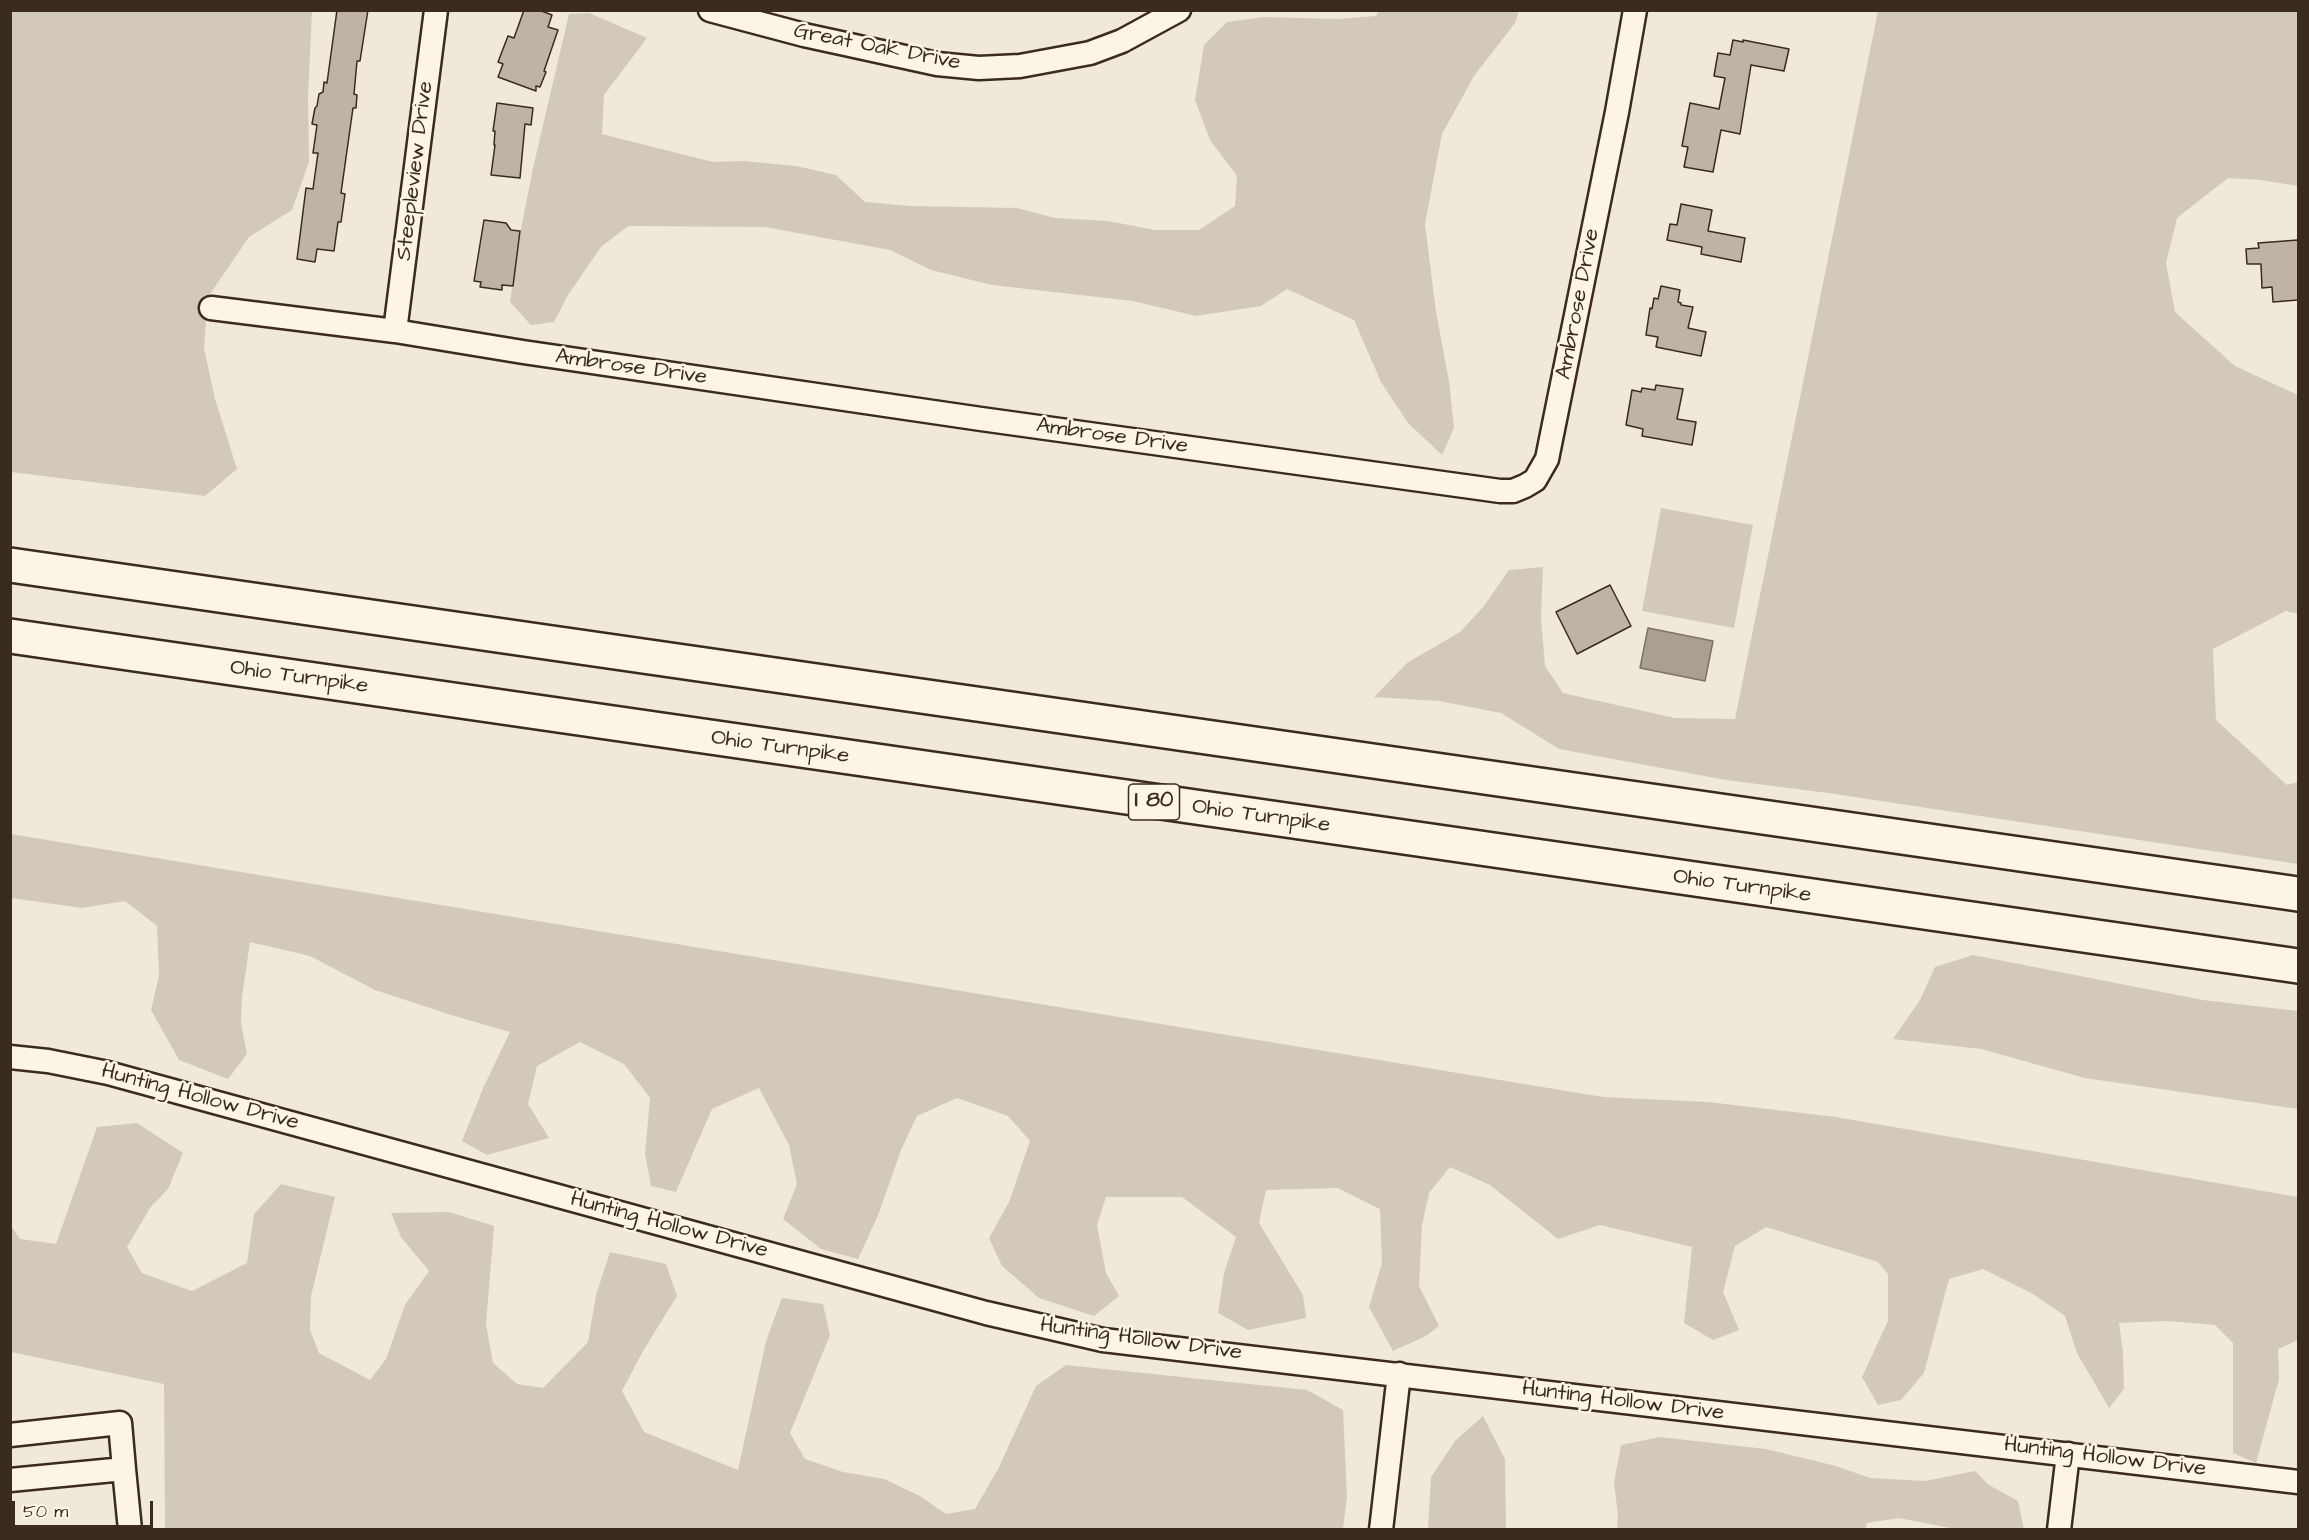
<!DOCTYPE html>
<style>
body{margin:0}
#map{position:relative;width:2309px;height:1540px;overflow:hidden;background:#f0e9d9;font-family:"Architects Daughter",sans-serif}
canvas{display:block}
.frame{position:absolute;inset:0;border:12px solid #3b2a1e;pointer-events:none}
.scale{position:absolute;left:12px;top:1501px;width:141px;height:27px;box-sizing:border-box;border:3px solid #3b2a1e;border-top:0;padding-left:8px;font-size:18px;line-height:21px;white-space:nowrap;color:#3b2a1e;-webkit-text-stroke:4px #fcf5e5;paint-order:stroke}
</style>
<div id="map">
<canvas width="2309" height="1540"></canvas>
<div class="frame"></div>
<div class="scale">50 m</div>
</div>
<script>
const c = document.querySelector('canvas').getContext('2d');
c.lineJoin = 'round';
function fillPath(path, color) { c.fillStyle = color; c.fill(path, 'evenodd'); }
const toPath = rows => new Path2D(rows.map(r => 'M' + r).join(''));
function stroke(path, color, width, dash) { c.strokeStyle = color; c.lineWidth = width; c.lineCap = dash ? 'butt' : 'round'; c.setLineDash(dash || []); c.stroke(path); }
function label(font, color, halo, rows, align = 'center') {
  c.font = font + ' "Architects Daughter",sans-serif'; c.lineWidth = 5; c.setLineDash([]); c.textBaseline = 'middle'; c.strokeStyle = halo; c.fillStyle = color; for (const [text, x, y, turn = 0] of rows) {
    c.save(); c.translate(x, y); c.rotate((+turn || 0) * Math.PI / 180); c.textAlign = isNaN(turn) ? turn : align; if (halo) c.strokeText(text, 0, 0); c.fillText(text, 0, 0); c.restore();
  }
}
fillPath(toPath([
 [1379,10,1519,11,1515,23,1474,76,1442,134,1425,224,1436,312,1449,381,1454,428,1442,455,1408,423,1381,382,1354,320,1287,289,1261,306,1196,316,1133,301,992,285,931,270,890,250,765,227,628,226,601,247,568,295,554,322,531,325,510,302,519,239,533,168,569,14,589,13,647,38,604,95,602,134,713,162,744,161,796,166,836,175,865,202,911,206,1017,208,1055,218,1108,221,1155,230,1199,230,1235,206,1237,176,1210,140,1195,100,1204,45,1227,22,1264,17,1339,19,1376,16],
 [11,11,312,11,308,98,309,162,292,210,249,237,208,297,204,348,215,399,237,469,205,496,11,472],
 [1878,11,2298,11,2298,186,2261,180,2228,178,2177,218,2166,263,2175,312,2235,366,2298,395,2298,614,2286,611,2213,649,2216,720,2287,785,2298,782,2298,864,1828,793,1726,780,1559,749,1501,713,1439,701,1374,697,1407,663,1460,632,1484,606,1509,570,1543,567,1541,618,1545,666,1563,693,1675,718,1735,719],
 [1661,508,1753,525,1734,628,1642,611],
 [11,834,1603,1097,1708,1102,1836,1117,2298,1197,2298,1340,2278,1349,2279,1379,2256,1463,2233,1453,2233,1343,2215,1325,2166,1321,2119,1323,2123,1352,2124,1389,2109,1408,2077,1353,2065,1316,2033,1294,1983,1269,1949,1279,1924,1373,1901,1400,1878,1405,1862,1377,1888,1321,1888,1274,1878,1262,1766,1227,1735,1246,1723,1292,1739,1330,1713,1340,1684,1323,1692,1247,1600,1225,1558,1239,1490,1185,1450,1167,1429,1193,1422,1225,1419,1286,1439,1326,1426,1336,1393,1351,1369,1307,1382,1263,1380,1209,1338,1188,1266,1190,1259,1223,1303,1295,1306,1318,1248,1330,1218,1313,1224,1273,1236,1237,1182,1197,1106,1197,1097,1225,1106,1273,1119,1296,1094,1316,1039,1298,1002,1266,989,1238,1009,1202,1030,1141,1008,1116,957,1098,917,1116,901,1150,879,1213,858,1259,821,1249,783,1219,797,1184,789,1145,759,1088,712,1109,676,1192,651,1186,645,1154,650,1098,624,1064,580,1042,537,1066,528,1104,549,1138,487,1155,462,1141,484,1086,510,1032,451,1015,375,990,310,956,250,942,242,997,241,1024,247,1054,228,1079,179,1060,151,1010,159,976,157,926,125,901,82,908,11,898],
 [1973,955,2203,1000,2298,1011,2298,1109,2085,1078,1981,1049,1893,1039,1920,1000,1935,967],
 [137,1123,183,1153,168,1189,150,1208,127,1247,142,1273,192,1291,247,1263,254,1214,281,1184,335,1197,311,1296,310,1330,319,1353,370,1380,386,1359,405,1305,429,1271,401,1237,391,1213,449,1212,494,1226,486,1324,493,1363,517,1384,543,1388,588,1342,596,1295,610,1252,666,1264,677,1296,643,1351,622,1391,644,1432,738,1470,766,1341,782,1298,823,1304,830,1335,790,1433,805,1459,843,1472,884,1479,920,1496,946,1514,975,1509,998,1469,1036,1386,1066,1365,1307,1390,1343,1410,1347,1496,1343,1529,165,1529,164,1384,11,1352,11,1226,20,1239,56,1244,97,1127],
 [1483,1416,1505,1459,1506,1529,1428,1529,1431,1477,1455,1441],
 [1660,1437,1766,1449,1836,1466,1870,1478,1925,1481,1975,1471,1989,1485,2018,1501,2024,1529,1955,1529,1899,1518,1867,1523,1865,1530,1617,1529,1618,1516,1614,1482,1621,1445]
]), '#d2c9ba');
const water = toPath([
 [1648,628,1713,641,1705,681,1640,668,1648,628]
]);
fillPath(water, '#aaa091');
stroke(water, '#7e7163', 1.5);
const building = toPath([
 [337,10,368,10,360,61,357,61,354,94,357,95,356,108,353,108,341,193,345,194,341,222,338,222,334,251,317,249,315,262,297,259,306,188,313,189,318,153,313,153,317,125,312,124,315,108,317,106,319,94,323,92,324,82,327,83,337,10],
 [524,10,539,10,552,15,548,27,558,30,544,71,546,72,540,87,536,86,536,91,498,77,503,64,498,62,508,36,514,38,524,10],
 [1733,40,1743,42,1743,40,1789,49,1784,71,1751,65,1740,134,1721,130,1713,172,1684,167,1688,147,1682,146,1690,103,1719,109,1725,78,1714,76,1718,53,1730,55,1733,40],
 [497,103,533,108,531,125,525,124,520,178,491,175,495,145,494,145,495,131,493,131,497,103],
 [1681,204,1712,210,1708,231,1745,238,1741,262,1701,254,1702,247,1667,240,1670,224,1677,225,1681,204],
 [484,220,506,223,511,230,520,231,513,286,502,285,502,290,480,287,481,282,474,281,484,220],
 [2298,240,2298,300,2273,302,2272,287,2262,288,2261,264,2247,264,2246,249,2259,248,2258,243,2298,240],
 [1661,286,1680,290,1678,302,1681,303,1681,305,1693,307,1688,328,1706,332,1701,356,1656,347,1658,337,1646,335,1650,308,1652,309,1654,298,1658,299,1661,286],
 [1656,385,1683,389,1677,419,1696,422,1692,445,1642,436,1643,429,1626,425,1632,390,1641,392,1642,388,1655,390,1656,385],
 [1610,585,1631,626,1577,654,1556,612,1610,585]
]);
fillPath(building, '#beb3a4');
stroke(building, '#3b2a1e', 1.5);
const minor = toPath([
 [710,10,804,35,937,64,979,68,1020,66,1090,53,1122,41,1179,10],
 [211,308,395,331,523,352,981,419,1500,491,1513,491,1525,486,1535,480,1547,459,1617,112,1635,10],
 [395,331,436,10],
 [10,1057,48,1061,108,1073,986,1313,1103,1340,2298,1482],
 [10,1435,120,1423,124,1469,10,1480],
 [124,1469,130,1530],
 [1381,1530,1399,1374],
 [2059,1530,2068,1454]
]);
const highway = toPath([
 [10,565,2298,894],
 [10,636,2298,966]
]);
stroke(minor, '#3b2a1e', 27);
stroke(highway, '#3b2a1e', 38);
stroke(minor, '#fcf5e5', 22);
stroke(highway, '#fcf5e5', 33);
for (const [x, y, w] of [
 [1154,802,51]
]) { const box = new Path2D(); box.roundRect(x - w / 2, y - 18, w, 36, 4.5); c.fillStyle = '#fcf5e5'; c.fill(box); stroke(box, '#3b2a1e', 1.5); }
label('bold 21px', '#3b2a1e', null, [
 ["I 80",1154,802]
]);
label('22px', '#3b2a1e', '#fcf5e5', [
 ["Great Oak Drive",877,48,11],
 ["Steepleview Drive",416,171,-83],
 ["Ambrose Drive",1579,304,-79],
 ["Ambrose Drive",631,368,8],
 ["Ambrose Drive",1112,437,8],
 ["Ohio Turnpike",299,678,8],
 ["Ohio Turnpike",780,748,8],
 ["Ohio Turnpike",1261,817,8],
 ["Ohio Turnpike",1742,887,8],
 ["Hunting Hollow Drive",200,1098,15],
 ["Hunting Hollow Drive",669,1226,15],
 ["Hunting Hollow Drive",1141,1340,8],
 ["Hunting Hollow Drive",1623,1402,7],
 ["Hunting Hollow Drive",2105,1458,7]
]);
</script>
